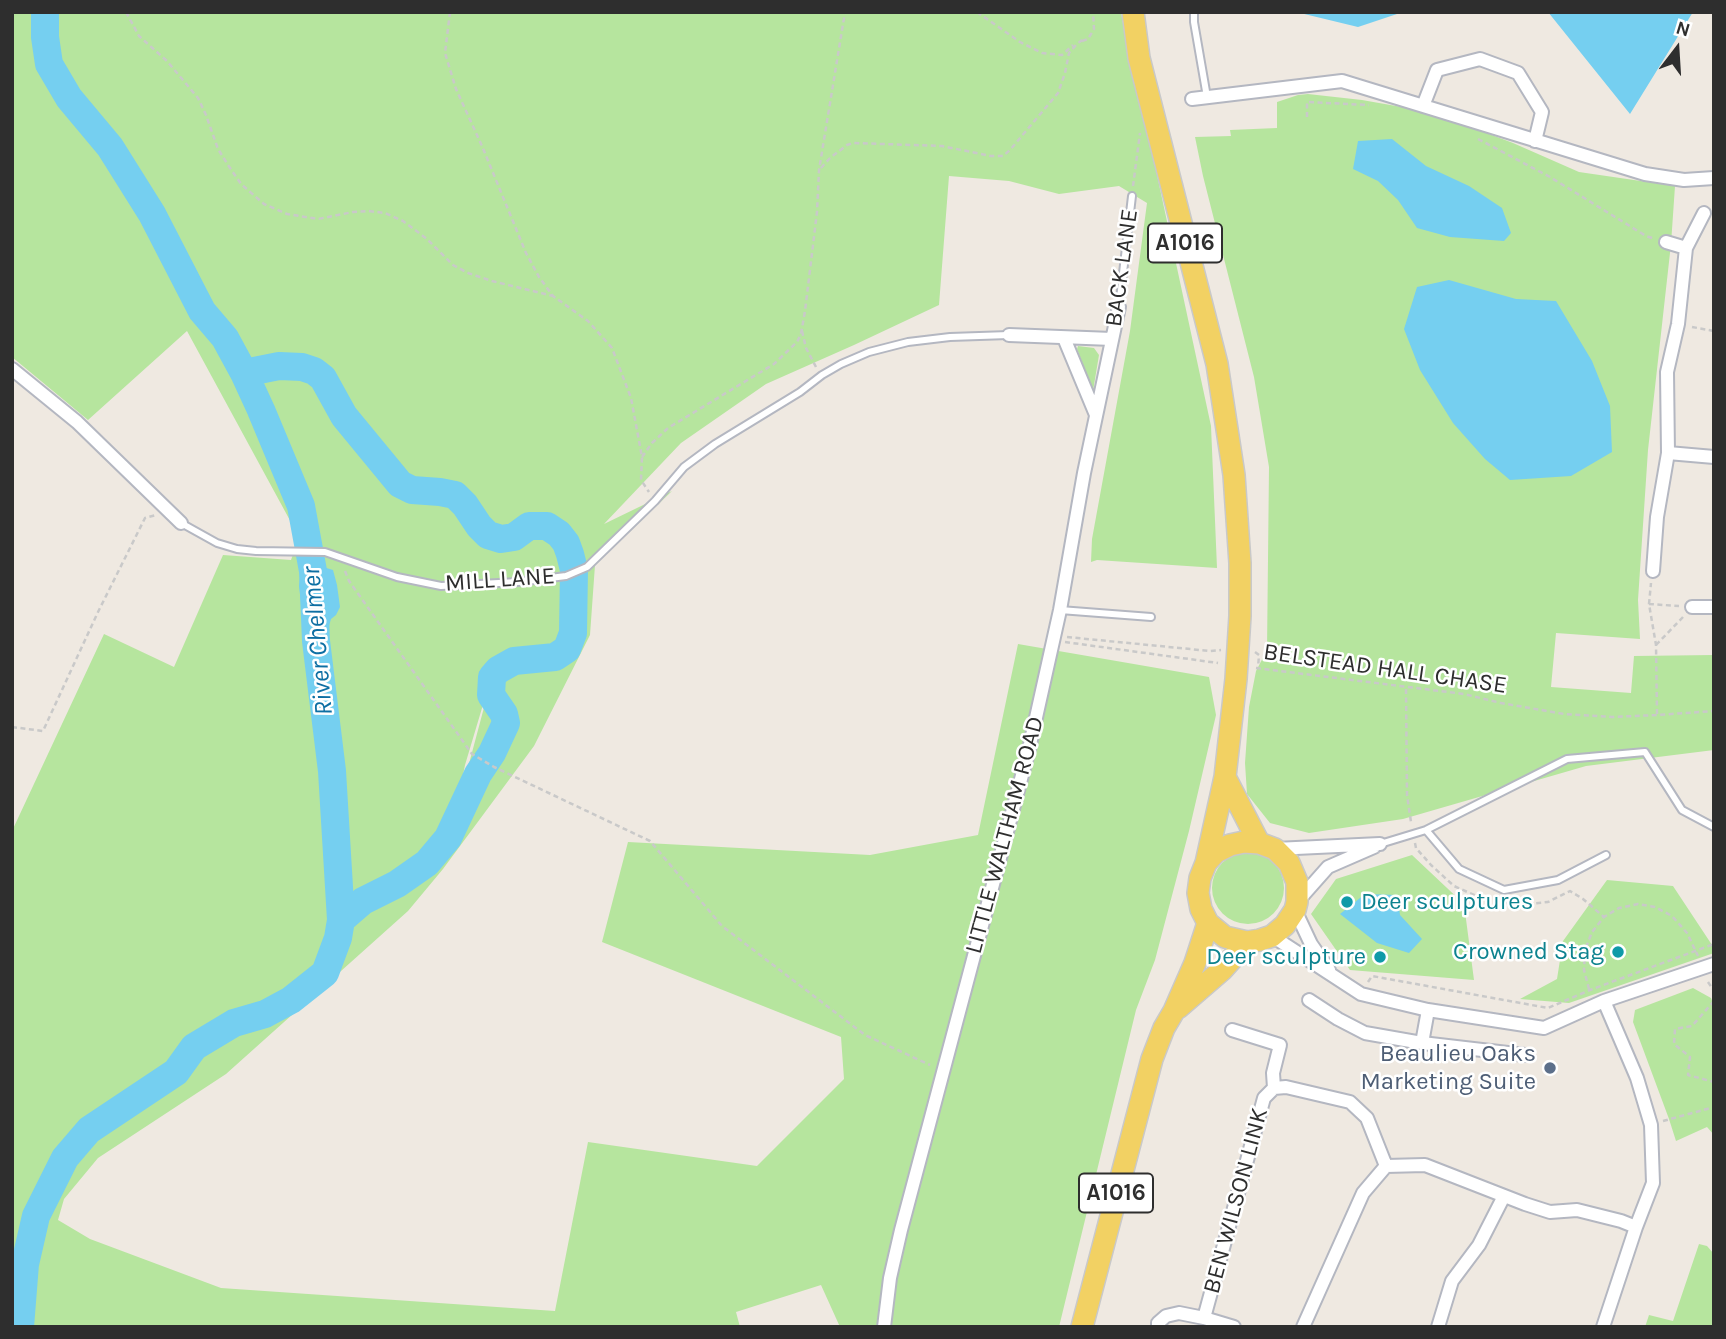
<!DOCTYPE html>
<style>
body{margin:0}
#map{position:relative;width:1726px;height:1339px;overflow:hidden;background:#efe9e1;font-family:Karla,sans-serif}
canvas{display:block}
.frame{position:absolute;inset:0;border:14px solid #2e2e2e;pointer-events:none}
.north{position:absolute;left:1642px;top:14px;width:70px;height:70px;-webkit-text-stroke:5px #fff;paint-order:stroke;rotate:17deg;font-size:19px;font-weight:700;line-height:28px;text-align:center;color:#2e2e2e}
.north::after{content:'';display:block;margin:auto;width:24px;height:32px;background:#2e2e2e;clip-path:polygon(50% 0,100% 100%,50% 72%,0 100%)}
</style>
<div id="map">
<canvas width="1726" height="1339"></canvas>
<div class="frame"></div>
<div class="north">N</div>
</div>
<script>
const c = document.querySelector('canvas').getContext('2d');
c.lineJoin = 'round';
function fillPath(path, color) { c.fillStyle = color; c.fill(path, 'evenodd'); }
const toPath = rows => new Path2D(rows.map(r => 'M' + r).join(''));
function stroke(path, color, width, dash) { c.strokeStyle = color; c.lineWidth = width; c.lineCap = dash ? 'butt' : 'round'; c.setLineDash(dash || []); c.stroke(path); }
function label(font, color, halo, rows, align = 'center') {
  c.font = font + ' Karla,sans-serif'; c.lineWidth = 5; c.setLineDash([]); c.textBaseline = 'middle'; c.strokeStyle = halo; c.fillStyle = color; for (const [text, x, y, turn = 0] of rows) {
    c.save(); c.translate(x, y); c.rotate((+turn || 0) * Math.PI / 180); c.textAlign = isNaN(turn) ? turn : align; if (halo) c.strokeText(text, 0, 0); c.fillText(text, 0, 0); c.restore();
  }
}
fillPath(toPath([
 [12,12,1121,12,1130,65,1148,133,1211,426,1217,568,1097,560,1091,562,1092,539,1130,331,1147,203,1119,186,1059,194,1009,181,949,176,939,305,854,345,766,384,681,443,604,524,672,491,595,565,590,635,534,746,443,869,408,911,226,1074,98,1158,64,1199,58,1220,90,1239,221,1288,555,1311,588,1142,757,1166,844,1079,841,1037,602,942,628,842,870,855,978,835,1018,644,1209,677,1216,715,1189,831,1155,960,1136,1010,1059,1327,840,1327,821,1285,736,1312,740,1327,12,1327,12,831,104,634,174,667,223,555,291,560,299,537,187,331,88,420,12,357],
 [509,667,486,700,454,820,465,765,485,698],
 [1308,94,1362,100,1413,109,1468,126,1513,143,1579,172,1675,186,1671,244,1648,450,1638,600,1640,639,1556,633,1551,687,1631,693,1634,656,1714,655,1714,750,1586,766,1403,819,1309,833,1270,823,1247,794,1245,763,1249,707,1256,671,1267,650,1269,467,1254,377,1203,176,1195,137,1231,136,1230,130,1277,128,1277,102,1298,95],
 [1078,346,1094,348,1099,355,1093,391,1077,349],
 '1212 888a36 36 0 1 1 72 0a36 36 0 1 1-72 0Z',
 [1412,855,1464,904,1474,980,1350,970,1311,914,1336,879],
 [1607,880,1673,886,1714,948,1714,953,1569,1003,1520,999,1557,979,1563,941],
 [1693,988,1711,998,1714,1006,1714,1135,1707,1127,1676,1141,1669,1119,1633,1022,1635,1010],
 [1699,1244,1707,1246,1714,1254,1714,1327,1645,1327,1649,1315,1673,1321]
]), '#b6e59e');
fillPath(toPath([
 [1296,12,1403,12,1358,27],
 [1548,12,1693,12,1630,114],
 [1392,139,1426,166,1469,186,1502,208,1511,233,1504,241,1450,237,1417,228,1398,200,1378,181,1353,169,1358,141],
 [1449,280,1516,299,1556,301,1592,361,1610,406,1612,452,1571,476,1510,480,1485,459,1453,423,1420,370,1404,329,1417,287],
 [312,567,323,567,333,570,337,585,340,607,336,615,331,619,326,636,311,641,310,619,301,602,299,586,301,570],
 [1365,894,1397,895,1400,915,1422,939,1409,953,1377,943,1340,914]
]), '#75cff0');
stroke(toPath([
 [244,373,279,366,302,367,314,371,323,378,344,416,400,484,412,490,440,492,455,495,465,505,479,526,488,535,501,539,514,537,529,526,547,526,559,534,566,543,570,554,574,570,573,633,567,649,555,657,514,661,498,670,492,677,491,695,504,714,506,723,492,753,478,774,448,838,427,863,397,884,363,901,341,920],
 [20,1327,25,1264,36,1216,65,1158,89,1130,176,1072,194,1047,234,1023,265,1014,291,1000,325,973,338,938,341,920,332,771,316,641,313,571,301,506,261,410,244,373,225,338,202,311,152,214,110,147,69,98,49,64,45,37,45,12]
]), '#75cff0', 28);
const lane = toPath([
 [1194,12,1194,22,1207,97],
 [1119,307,1132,196],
 [181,523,217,543,237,549,256,551,325,552,397,577,441,586,518,582,566,576,587,567,655,501,684,467,715,444,800,392,822,375,841,364,869,352,908,342,950,337,1009,335],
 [1060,610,1151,617],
 [1426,830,1459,869,1504,890,1558,880,1606,855],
 [1380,844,1426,830,1567,759,1645,752,1682,810,1714,827]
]);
const street = toPath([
 [1192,99,1342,81,1645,174,1684,180,1714,178],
 [1423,106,1437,70,1480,59,1518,73,1542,112,1535,141],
 [1666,242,1686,248],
 [1009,335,1112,339],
 [1064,338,1096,415],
 [12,369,77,422,181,523],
 [1668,453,1714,457],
 [1653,571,1657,517,1668,453,1667,372,1678,324,1686,248,1704,213],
 [1692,607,1714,607],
 [1275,849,1380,844],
 [1297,902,1328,867,1374,847],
 [1295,910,1311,944,1329,970],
 [1272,936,1361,994,1428,1010,1544,1028,1604,1001,1714,964],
 [1309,1000,1338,1019,1365,1033,1422,1043,1525,1055],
 [1232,1030,1280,1045,1273,1073,1274,1088],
 [1422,1043,1428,1010],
 [1204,1318,1264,1098,1274,1088,1286,1087,1350,1102,1367,1118,1386,1166],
 [884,1327,890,1278,901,1230,1029,749,1060,610,1084,473,1119,307],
 [1158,1327,1158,1323,1166,1316,1179,1313,1204,1318,1234,1327],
 [1303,1327,1363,1193,1386,1166,1425,1165,1525,1204,1550,1212,1577,1210,1621,1221,1636,1227],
 [1438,1327,1452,1281,1479,1245,1504,1196],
 [1603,1327,1636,1227,1653,1183,1651,1125,1637,1078,1604,1001]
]);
const primary = toPath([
 [1133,12,1139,58,1217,364,1234,475,1240,563,1240,616,1236,679,1225,777,1206,863,1200,878,1198,893,1201,909,1208,923,1225,937,1247,942,1260,940,1272,936,1285,925,1295,910,1297,902,1297,882,1289,863,1275,849,1259,843,1244,842,1230,845,1216,852,1206,863],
 [1225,777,1259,843],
 [1178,1008,1222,970,1247,942],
 [1082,1327,1152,1059,1164,1028,1174,1011,1195,963,1208,923]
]);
stroke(lane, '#b4b7c1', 10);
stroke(street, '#b4b7c1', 16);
stroke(primary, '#c9c9c9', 24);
stroke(toPath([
 [126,12,139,36,167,61,198,98,206,115,218,149,228,165,241,184,264,204,287,214,318,219,353,212,368,211,385,213,403,221,427,239,453,265,468,273,492,281,553,296],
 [450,12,445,53,456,89,482,146,526,253,539,277,553,296,588,321,612,348,631,398,642,457,641,480,649,492],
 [977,12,1020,42,1042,53,1062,55,1073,45],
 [1082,41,1088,39,1094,29,1093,12],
 [1307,117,1307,102,1369,105],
 [1478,139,1550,177,1646,236,1655,239],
 [821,168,830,158,847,145,853,143,942,146,991,156,1003,156,1010,150,1058,93,1065,73,1069,53,1076,45,1082,40],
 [1133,186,1140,133],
 [1692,327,1714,331],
 [802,331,806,348,816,367],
 [642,457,652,443,668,428,774,364,797,342,801,334,805,311,817,212,819,170,845,12],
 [345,571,349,581,472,754,494,767,650,841,722,926,865,1035,930,1065],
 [1649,604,1651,583],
 [1067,637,1210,651,1221,650],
 [1065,642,1218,663],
 [1656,645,1683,617],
 [1255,652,1259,655,1258,668],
 [1256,668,1464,694,1501,703,1564,714,1612,717,1657,715,1714,711],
 [1406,689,1407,795,1411,822],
 [1657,714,1656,645,1649,604,1679,606],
 [12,727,43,731,98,612,145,518,156,515],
 [1415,843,1416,848,1431,865,1454,886,1483,899,1517,905,1548,902,1570,891,1583,899,1604,917],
 [1368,982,1372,976,1548,1008,1590,990,1714,944],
 [1708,982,1714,991],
 [1589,989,1584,970,1585,950,1592,932,1604,917,1619,908,1638,904,1655,907,1672,916,1687,933,1698,956],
 [1714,1001,1692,1026,1675,1029,1674,1044,1690,1057,1688,1075,1714,1082],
 [1663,1121,1714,1107]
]), '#c9c9c9', 2.5, [5, 3.5]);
stroke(lane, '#fff', 6);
stroke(street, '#fff', 12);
stroke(primary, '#f2d163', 21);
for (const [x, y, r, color] of [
 [1347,902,7,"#0f9aa8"],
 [1618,952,7,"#0f9aa8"],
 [1380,957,7,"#0f9aa8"],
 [1550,1068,7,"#5c6f8a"]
]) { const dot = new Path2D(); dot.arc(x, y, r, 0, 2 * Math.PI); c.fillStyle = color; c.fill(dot); stroke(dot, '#fff', 2.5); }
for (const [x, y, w] of [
 [1185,243,74],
 [1116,1193,74]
]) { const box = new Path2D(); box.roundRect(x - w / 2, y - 19.5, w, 39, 5); c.fillStyle = '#fff'; c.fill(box); stroke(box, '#2e2e2e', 2); }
label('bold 23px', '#2e2e2e', null, [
 ["A1016",1185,243],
 ["A1016",1116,1193]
]);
label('24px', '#2e2e2e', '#fff', [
 ["BACK LANE",1122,268,-82],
 ["MILL LANE",500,580,-4],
 ["BELSTEAD HALL CHASE",1385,669,8],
 ["LITTLE WALTHAM ROAD",1005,835,-75],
 ["BEN WILSON LINK",1236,1201,-75]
]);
label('24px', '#0d838f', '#fff', [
 ["Deer sculptures",1361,902,"left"],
 ["Crowned Stag",1604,952],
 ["Deer sculpture",1366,957]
], 'right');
label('24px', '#4e5e75', '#fff', [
 ["Beaulieu Oaks",1536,1054],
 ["Marketing Suite",1536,1082]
], 'right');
label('italic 26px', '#0d6fa3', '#fff', [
 ["River Chelmer",318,641,-95]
]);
</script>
